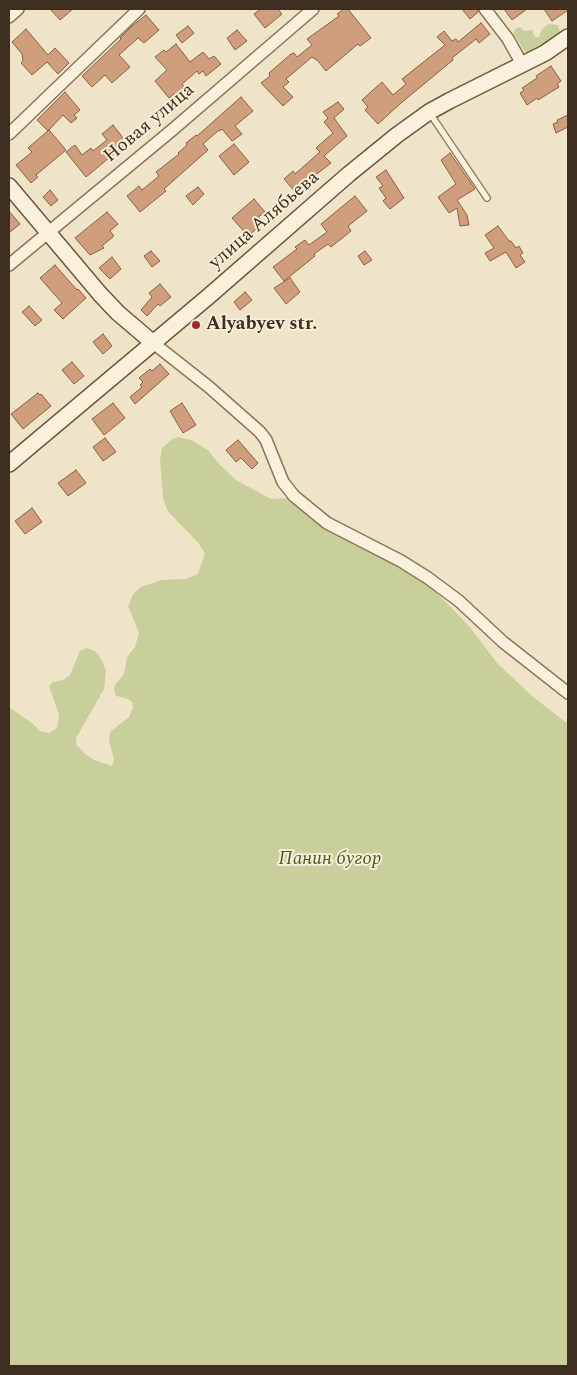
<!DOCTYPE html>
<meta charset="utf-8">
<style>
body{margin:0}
#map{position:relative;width:577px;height:1375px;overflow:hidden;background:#f0e4c8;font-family:Spectral,serif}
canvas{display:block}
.frame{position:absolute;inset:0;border:10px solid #3d2e20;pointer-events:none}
</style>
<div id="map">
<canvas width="577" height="1375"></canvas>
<div class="frame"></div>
</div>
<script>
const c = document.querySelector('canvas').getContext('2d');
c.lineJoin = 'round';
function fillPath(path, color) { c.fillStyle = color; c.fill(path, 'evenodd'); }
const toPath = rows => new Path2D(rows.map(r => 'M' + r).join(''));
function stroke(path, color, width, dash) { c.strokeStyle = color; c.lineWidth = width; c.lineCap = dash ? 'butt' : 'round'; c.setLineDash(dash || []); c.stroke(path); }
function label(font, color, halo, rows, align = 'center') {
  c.font = font + ' Spectral,serif'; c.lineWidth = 4; c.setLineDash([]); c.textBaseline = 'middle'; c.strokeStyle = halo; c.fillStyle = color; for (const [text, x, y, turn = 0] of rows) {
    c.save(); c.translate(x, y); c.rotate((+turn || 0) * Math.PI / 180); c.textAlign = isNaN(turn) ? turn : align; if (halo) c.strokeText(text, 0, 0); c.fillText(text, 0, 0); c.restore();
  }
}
fillPath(toPath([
 [549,24,558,25,560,33,544,46,529,53,525,52,513,33,516,28,520,27,524,31,532,30,535,37,539,37,542,29],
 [178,437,191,440,208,450,218,463,236,480,271,499,288,498,315,521,356,546,396,564,429,585,469,626,497,663,532,696,568,724,568,1366,9,1366,9,707,33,724,40,731,49,733,57,728,59,715,49,686,53,682,63,680,70,675,80,651,87,648,95,651,102,660,106,671,104,689,76,738,76,744,84,753,94,760,112,766,114,759,109,741,110,732,129,717,133,708,132,702,126,698,116,696,114,690,115,685,124,674,127,657,135,647,139,633,128,606,133,594,141,587,161,580,185,579,198,574,205,554,200,545,167,510,163,498,160,461,162,448,171,440]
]), '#c9cf9b');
const building = toPath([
 [50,9,73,9,60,20,50,9],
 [261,9,278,9,282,14,265,28,254,14,261,9],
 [344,9,348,9,371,38,360,46,358,44,326,71,318,61,312,57,286,79,289,82,283,87,293,97,283,106,261,83,270,76,269,73,291,54,294,53,297,57,312,45,307,39,339,16,337,14,344,9],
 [462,9,478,9,478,12,470,19,462,9],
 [504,9,527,9,512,20,504,9],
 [544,9,568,9,568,10,552,21,544,9],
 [146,15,159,30,144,43,138,38,119,55,130,67,122,74,112,83,105,75,92,87,82,76,121,39,120,38,132,26,146,15],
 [481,23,490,34,479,43,476,39,452,58,453,60,401,103,378,124,365,110,368,107,362,100,382,82,393,95,406,84,402,79,445,45,437,37,444,31,452,41,456,39,458,42,481,23],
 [188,26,194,33,182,43,176,35,188,26],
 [26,29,48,55,55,48,69,63,58,74,47,62,32,75,21,63,23,61,22,54,12,42,26,29],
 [237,30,247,41,235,50,227,38,237,30],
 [176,44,190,62,203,52,209,59,214,56,221,64,206,76,203,71,199,74,197,71,182,84,186,89,184,90,186,92,178,99,174,94,169,98,155,81,167,70,155,57,164,50,166,52,176,44],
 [551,66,561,81,557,84,559,87,538,100,537,98,527,105,520,93,524,90,522,88,537,78,536,76,551,66],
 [65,92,80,110,74,115,77,118,71,123,63,115,48,131,37,120,65,92],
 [241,97,253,111,235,126,242,134,232,141,222,129,220,131,219,130,203,144,208,150,164,189,166,191,140,212,127,196,139,186,142,190,159,176,156,172,179,154,178,153,187,145,186,143,196,135,197,136,241,97],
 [338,102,344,109,334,118,347,136,324,156,331,163,304,184,306,186,297,194,284,179,293,171,295,174,320,152,316,148,333,133,324,122,328,118,323,112,338,102],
 [568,115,568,127,556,133,553,124,558,122,557,120,568,115],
 [113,125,127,143,86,177,66,152,75,145,82,155,91,148,93,151,107,140,102,134,113,125],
 [49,130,66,150,36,175,38,177,31,183,16,165,32,152,28,148,49,130],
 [234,144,249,162,234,175,219,156,234,144],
 [450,153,475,189,457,200,467,215,469,225,460,226,457,208,449,213,438,197,456,184,441,160,450,153],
 [386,170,404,198,390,209,383,201,386,198,379,188,383,186,376,177,386,170],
 [198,187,204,194,193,205,186,196,198,187],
 [50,190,58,200,51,206,43,197,50,190],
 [355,196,367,211,348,226,351,231,331,247,328,244,314,254,315,256,284,281,273,267,297,249,295,247,305,240,309,245,327,232,321,224,355,196],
 [254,199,265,212,256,219,261,225,248,236,232,218,254,199],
 [9,211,20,224,9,233,9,211],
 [107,212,118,224,110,231,114,236,102,246,104,248,90,255,75,238,107,212],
 [498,226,509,241,511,241,516,248,519,246,523,253,520,255,525,262,516,268,506,252,490,261,485,253,494,248,485,235,498,226],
 [151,251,160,261,152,267,144,256,151,251],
 [365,251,372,260,364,265,358,256,365,251],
 [112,257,121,269,110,279,99,268,112,257],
 [55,265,77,290,78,289,86,298,63,319,54,310,62,303,40,278,55,265],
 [290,278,300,292,286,304,274,288,290,278],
 [160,284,171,297,160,306,158,304,147,316,141,310,152,297,149,293,160,284],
 [245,292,252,300,240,310,234,302,245,292],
 [29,306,42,320,35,326,22,312,29,306],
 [103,334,112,346,103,354,93,342,103,334],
 [72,362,84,376,74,384,62,370,72,362],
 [160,364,169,374,135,404,130,397,142,387,140,385,143,382,139,378,150,369,152,371,160,364],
 [38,393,40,395,41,394,51,406,23,429,11,414,38,393],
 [113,403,125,418,104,435,92,419,113,403],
 [182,403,196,425,183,433,170,411,182,403],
 [105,438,116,452,103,461,93,447,105,438],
 [238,440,258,463,252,469,241,458,236,462,226,450,238,440],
 [76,470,86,483,68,496,58,483,76,470],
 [32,508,42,522,25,534,15,521,32,508]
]);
fillPath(building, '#cf9f7d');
stroke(building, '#8d5f41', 1);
const service = toPath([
 [429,112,487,198]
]);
const minor = toPath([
 [485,9,508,39,522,64],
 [9,17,18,9],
 [9,134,139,9],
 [9,265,171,131,313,9],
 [152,342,209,387,260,432,266,440,283,482,294,496,327,523,401,561,428,578,459,601,503,642,568,693]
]);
const secondary = toPath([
 [9,186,100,294,118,313,152,342],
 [9,464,209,296,349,174,397,135,429,112,449,101,545,53,568,37]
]);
stroke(service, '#8d765c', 8);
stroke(minor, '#8d765c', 14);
stroke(secondary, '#6f573f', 18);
stroke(service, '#faf1dc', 5.5);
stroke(minor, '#faf1dc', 11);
stroke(secondary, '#faf1dc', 15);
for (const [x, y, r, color] of [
 [196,325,5,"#9e2a2b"]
]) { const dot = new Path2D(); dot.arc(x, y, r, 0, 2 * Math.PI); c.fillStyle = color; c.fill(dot); stroke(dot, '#f7eed8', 2); }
label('19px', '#3d2e20', '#f7eed8', [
 ["Новая улица",150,124,-40],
 ["улица Алябьева",265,221,-41]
]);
label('bold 19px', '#3d2e20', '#f7eed8', [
 ["Alyabyev str.",206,325]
], 'left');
label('italic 19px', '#4d5a26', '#f7eed8', [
 ["Панин бугор",330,860]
]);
</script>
